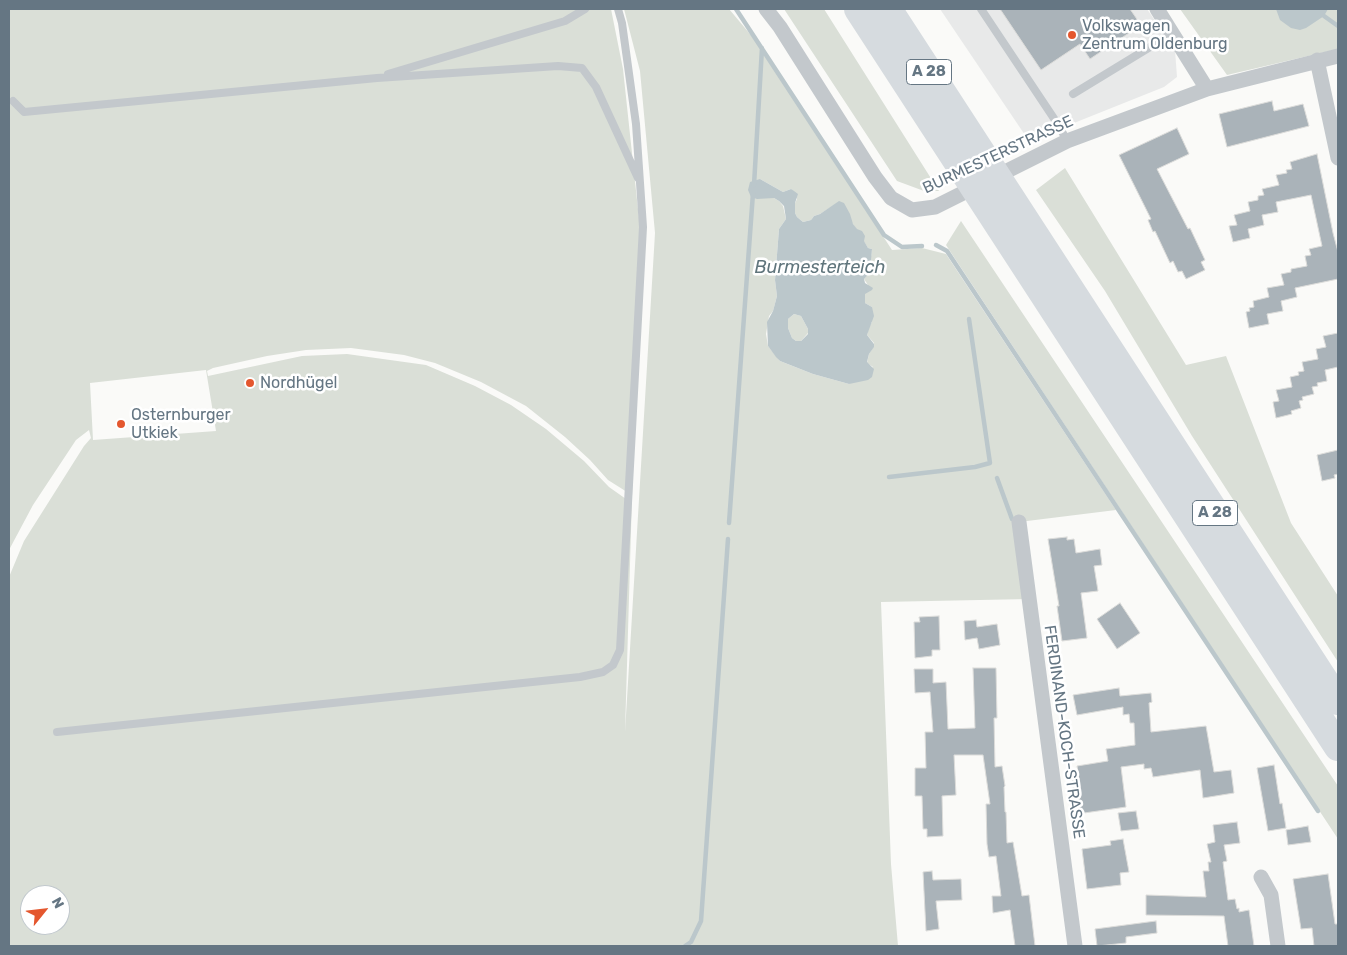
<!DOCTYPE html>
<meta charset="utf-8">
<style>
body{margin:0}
#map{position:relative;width:1347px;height:955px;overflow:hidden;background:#fafaf8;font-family:Rubik,sans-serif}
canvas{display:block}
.frame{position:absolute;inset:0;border:10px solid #657683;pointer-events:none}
.north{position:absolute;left:20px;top:885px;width:50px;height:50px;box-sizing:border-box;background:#fff;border:1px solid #c1c8cd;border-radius:50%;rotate:61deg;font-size:14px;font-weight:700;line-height:20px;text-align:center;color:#657683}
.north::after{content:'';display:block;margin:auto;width:18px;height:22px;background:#e4572e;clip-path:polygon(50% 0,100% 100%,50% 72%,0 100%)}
</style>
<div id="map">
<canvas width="1347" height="955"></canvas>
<div class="frame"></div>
<div class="north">N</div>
</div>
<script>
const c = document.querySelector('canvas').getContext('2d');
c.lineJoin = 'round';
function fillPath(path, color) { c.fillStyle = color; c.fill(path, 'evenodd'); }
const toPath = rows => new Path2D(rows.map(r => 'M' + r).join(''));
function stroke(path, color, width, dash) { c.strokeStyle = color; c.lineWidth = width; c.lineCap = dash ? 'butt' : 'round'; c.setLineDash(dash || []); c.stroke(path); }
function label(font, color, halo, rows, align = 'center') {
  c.font = font + ' Rubik,sans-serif'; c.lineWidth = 5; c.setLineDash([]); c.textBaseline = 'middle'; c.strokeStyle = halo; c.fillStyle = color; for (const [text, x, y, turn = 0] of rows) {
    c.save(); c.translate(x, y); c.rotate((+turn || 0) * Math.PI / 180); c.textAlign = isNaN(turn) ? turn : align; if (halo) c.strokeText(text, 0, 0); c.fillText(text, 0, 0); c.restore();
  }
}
fillPath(toPath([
 [940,9,1147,9,1175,50,1177,77,1164,87,1029,141]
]), '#e8e9e9');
fillPath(toPath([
 [9,9,611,9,623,69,640,228,625,732,655,233,640,71,624,9,729,9,755,40,892,250,922,248,946,254,1116,510,1019,522,1029,599,881,602,891,864,898,946,9,946,9,577,24,541,84,446,91,438,89,430,76,440,33,505,9,550],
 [760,179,783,192,791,189,797,199,795,203,795,213,797,217,803,222,811,220,814,216,820,214,839,202,868,248,872,249,869,272,864,279,868,285,868,291,865,293,865,303,872,307,872,322,869,327,867,335,874,343,874,346,869,354,867,363,873,367,849,384,813,374,785,363,780,361,768,346,766,334,769,316,773,311,777,296,775,280,779,229,786,219,783,206,779,201,774,198],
 [351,348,404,355,435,363,481,382,526,406,565,437,590,460,608,480,627,492,626,499,609,487,584,461,546,429,511,405,475,386,426,365,347,354,302,356,208,376,207,371,213,368,267,356,306,350],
 [206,370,216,431,93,440,90,383],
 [30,895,60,895,60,925,30,925],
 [784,9,824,9,939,191,924,191,897,181],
 [1180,9,1338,9,1338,49,1227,75],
 [1065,168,1186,365,1226,356,1291,523,1338,596,1338,662,1192,436,1105,291,1036,190],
 [961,221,1338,786,1338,839,946,245],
 [794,314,801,316,808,329,808,333,801,341,796,341,792,338,788,328,788,319]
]), '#dadfd7');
fillPath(toPath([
 [1276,9,1328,9,1324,16,1306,28,1300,30,1291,28,1280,20],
 [760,179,783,192,791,189,794,191,798,194,795,203,795,213,797,217,803,222,811,220,814,216,820,214,839,201,844,203,850,214,853,224,857,229,862,231,865,236,864,241,868,248,872,249,871,260,873,269,864,279,865,283,873,288,872,290,865,294,865,303,872,307,874,316,867,335,874,344,874,347,869,354,867,362,874,369,872,377,868,380,849,384,813,374,780,361,776,357,768,346,767,322,773,311,777,296,775,280,779,229,786,219,784,206,779,201,774,198,757,199,751,197,748,190,750,182],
 [794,314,801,316,808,329,808,334,801,341,796,341,792,338,788,328,788,319]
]), '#bbc7cb');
stroke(toPath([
 [736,9,884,235,902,247,922,246],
 [1324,16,1338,26],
 [754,185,762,48],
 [936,245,947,251,1318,811],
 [889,477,975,467,990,463,969,319],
 [997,478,1012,519],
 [729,523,753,193],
 [685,946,691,942,701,921,728,539]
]), '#bbc7cb', 4.5);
const building = toPath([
 [1000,9,1130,9,1141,25,1090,59,1080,44,1041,70,1000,9],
 [1272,101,1274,111,1303,104,1309,126,1227,147,1219,114,1272,101],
 [1177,128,1189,154,1157,169,1188,229,1190,228,1205,260,1201,262,1205,270,1186,279,1182,271,1178,272,1173,261,1170,263,1155,231,1153,232,1148,220,1151,219,1119,155,1177,128],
 [1317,154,1333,233,1338,252,1338,279,1295,288,1297,297,1281,301,1283,311,1267,314,1269,324,1249,328,1246,312,1250,311,1249,308,1254,307,1253,301,1269,297,1267,288,1284,285,1281,274,1291,272,1291,269,1307,266,1305,256,1311,255,1309,249,1322,246,1311,195,1276,202,1278,212,1262,215,1264,225,1248,229,1250,238,1233,242,1229,226,1237,225,1234,215,1250,211,1248,202,1258,200,1258,196,1264,195,1262,189,1279,185,1276,175,1287,173,1286,170,1292,169,1290,162,1317,154],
 [1338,333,1338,367,1325,370,1327,381,1317,383,1318,386,1312,387,1314,394,1302,397,1303,400,1299,401,1301,408,1291,411,1292,414,1276,418,1273,402,1279,401,1276,390,1292,387,1290,377,1299,375,1298,372,1304,371,1302,362,1318,359,1316,349,1326,347,1323,336,1338,333],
 [1338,450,1338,474,1334,475,1335,478,1322,481,1317,455,1338,450],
 [1067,537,1067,540,1074,539,1076,553,1100,549,1102,565,1094,566,1098,591,1081,593,1087,638,1062,641,1057,606,1059,606,1048,539,1067,537],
 [1120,603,1140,633,1117,649,1097,619,1120,603],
 [939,616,940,650,932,650,932,656,915,658,914,622,920,622,919,617,939,616],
 [976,620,977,627,997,624,1000,645,979,649,977,638,965,640,964,621,976,620],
 [973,668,996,668,997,718,994,718,995,767,1002,766,1005,786,1004,787,1005,812,1006,812,1007,843,1013,842,1022,896,1029,895,1035,946,1015,946,1010,910,993,913,992,896,1001,896,996,856,989,857,987,844,986,804,990,804,983,755,954,755,956,795,942,796,943,836,927,837,927,829,923,829,922,796,915,796,915,768,926,768,925,732,933,732,930,692,915,693,914,669,933,669,933,683,946,682,948,729,975,728,973,668],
 [1119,688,1120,696,1151,693,1152,702,1149,703,1151,732,1206,726,1214,772,1231,770,1234,793,1203,798,1200,770,1153,777,1151,768,1144,769,1144,764,1121,767,1126,807,1077,814,1071,773,1078,772,1077,766,1108,761,1106,749,1135,745,1134,723,1130,723,1129,714,1123,715,1123,707,1077,715,1073,695,1119,688],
 [1274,765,1280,804,1282,803,1286,828,1268,831,1257,768,1274,765],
 [1136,811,1139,829,1121,831,1118,813,1136,811],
 [1237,822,1240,843,1224,845,1227,861,1223,862,1228,900,1235,899,1237,909,1239,908,1239,912,1249,910,1254,946,1228,946,1224,916,1146,915,1146,895,1206,897,1203,871,1209,871,1208,862,1211,862,1207,844,1215,842,1213,825,1237,822],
 [1308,826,1311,842,1288,845,1286,830,1308,826],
 [1123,839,1129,872,1120,873,1121,885,1087,889,1082,849,1111,845,1110,841,1123,839],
 [932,871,933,880,961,879,962,900,936,901,939,929,926,931,923,872,932,871],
 [1328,874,1335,924,1338,924,1338,946,1314,946,1312,928,1301,929,1293,879,1328,874],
 [1156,921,1157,933,1126,937,1126,943,1097,946,1095,929,1156,921]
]);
fillPath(building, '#aab3b9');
stroke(building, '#dcdcda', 1);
stroke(toPath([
 [981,9,1059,126,1067,141],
 [388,74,565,21,585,9],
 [1073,94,1173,33],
 [13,101,24,112,377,78,558,66,582,68,596,87,638,178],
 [57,732,580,677,603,672,613,665,620,650,643,227,636,124,622,23,618,9]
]), '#c3c8cc', 8);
stroke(toPath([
 [766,9,780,27,875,177,891,198,912,210,935,207,1067,141,1207,89,1338,56],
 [1157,9,1207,89],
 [1317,60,1338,158],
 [1019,522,1075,946],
 [1261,877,1271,895,1278,946]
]), '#c3c8cc', 15);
stroke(toPath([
 [858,9,1338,747],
 [888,9,1338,701]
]), '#d6dbdf', 28);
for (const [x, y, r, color] of [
 [1072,35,5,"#e4572e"],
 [250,383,5,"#e4572e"],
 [121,424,5,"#e4572e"]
]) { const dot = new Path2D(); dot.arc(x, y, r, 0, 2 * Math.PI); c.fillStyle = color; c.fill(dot); stroke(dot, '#fff', 2); }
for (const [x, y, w] of [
 [929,72,45],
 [1215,513,45]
]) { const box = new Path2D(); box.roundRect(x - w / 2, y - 12.5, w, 25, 4); c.fillStyle = '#fff'; c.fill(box); stroke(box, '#657683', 1); }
label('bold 15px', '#657683', null, [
 ["A 28",929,72],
 ["A 28",1215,513]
]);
label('16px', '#657683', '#fff', [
 ["Volkswagen",1082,26],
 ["Zentrum Oldenburg",1082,44],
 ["Nordhügel",260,383],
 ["Osternburger",131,415],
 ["Utkiek",131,433]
], 'left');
label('16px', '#657683', '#fff', [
 ["BURMESTERSTRASSE",998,155,-25],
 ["FERDINAND-KOCH-STRASSE",1064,732,82]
]);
label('italic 18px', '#60757c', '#fff', [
 ["Burmesterteich",820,268]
]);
</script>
